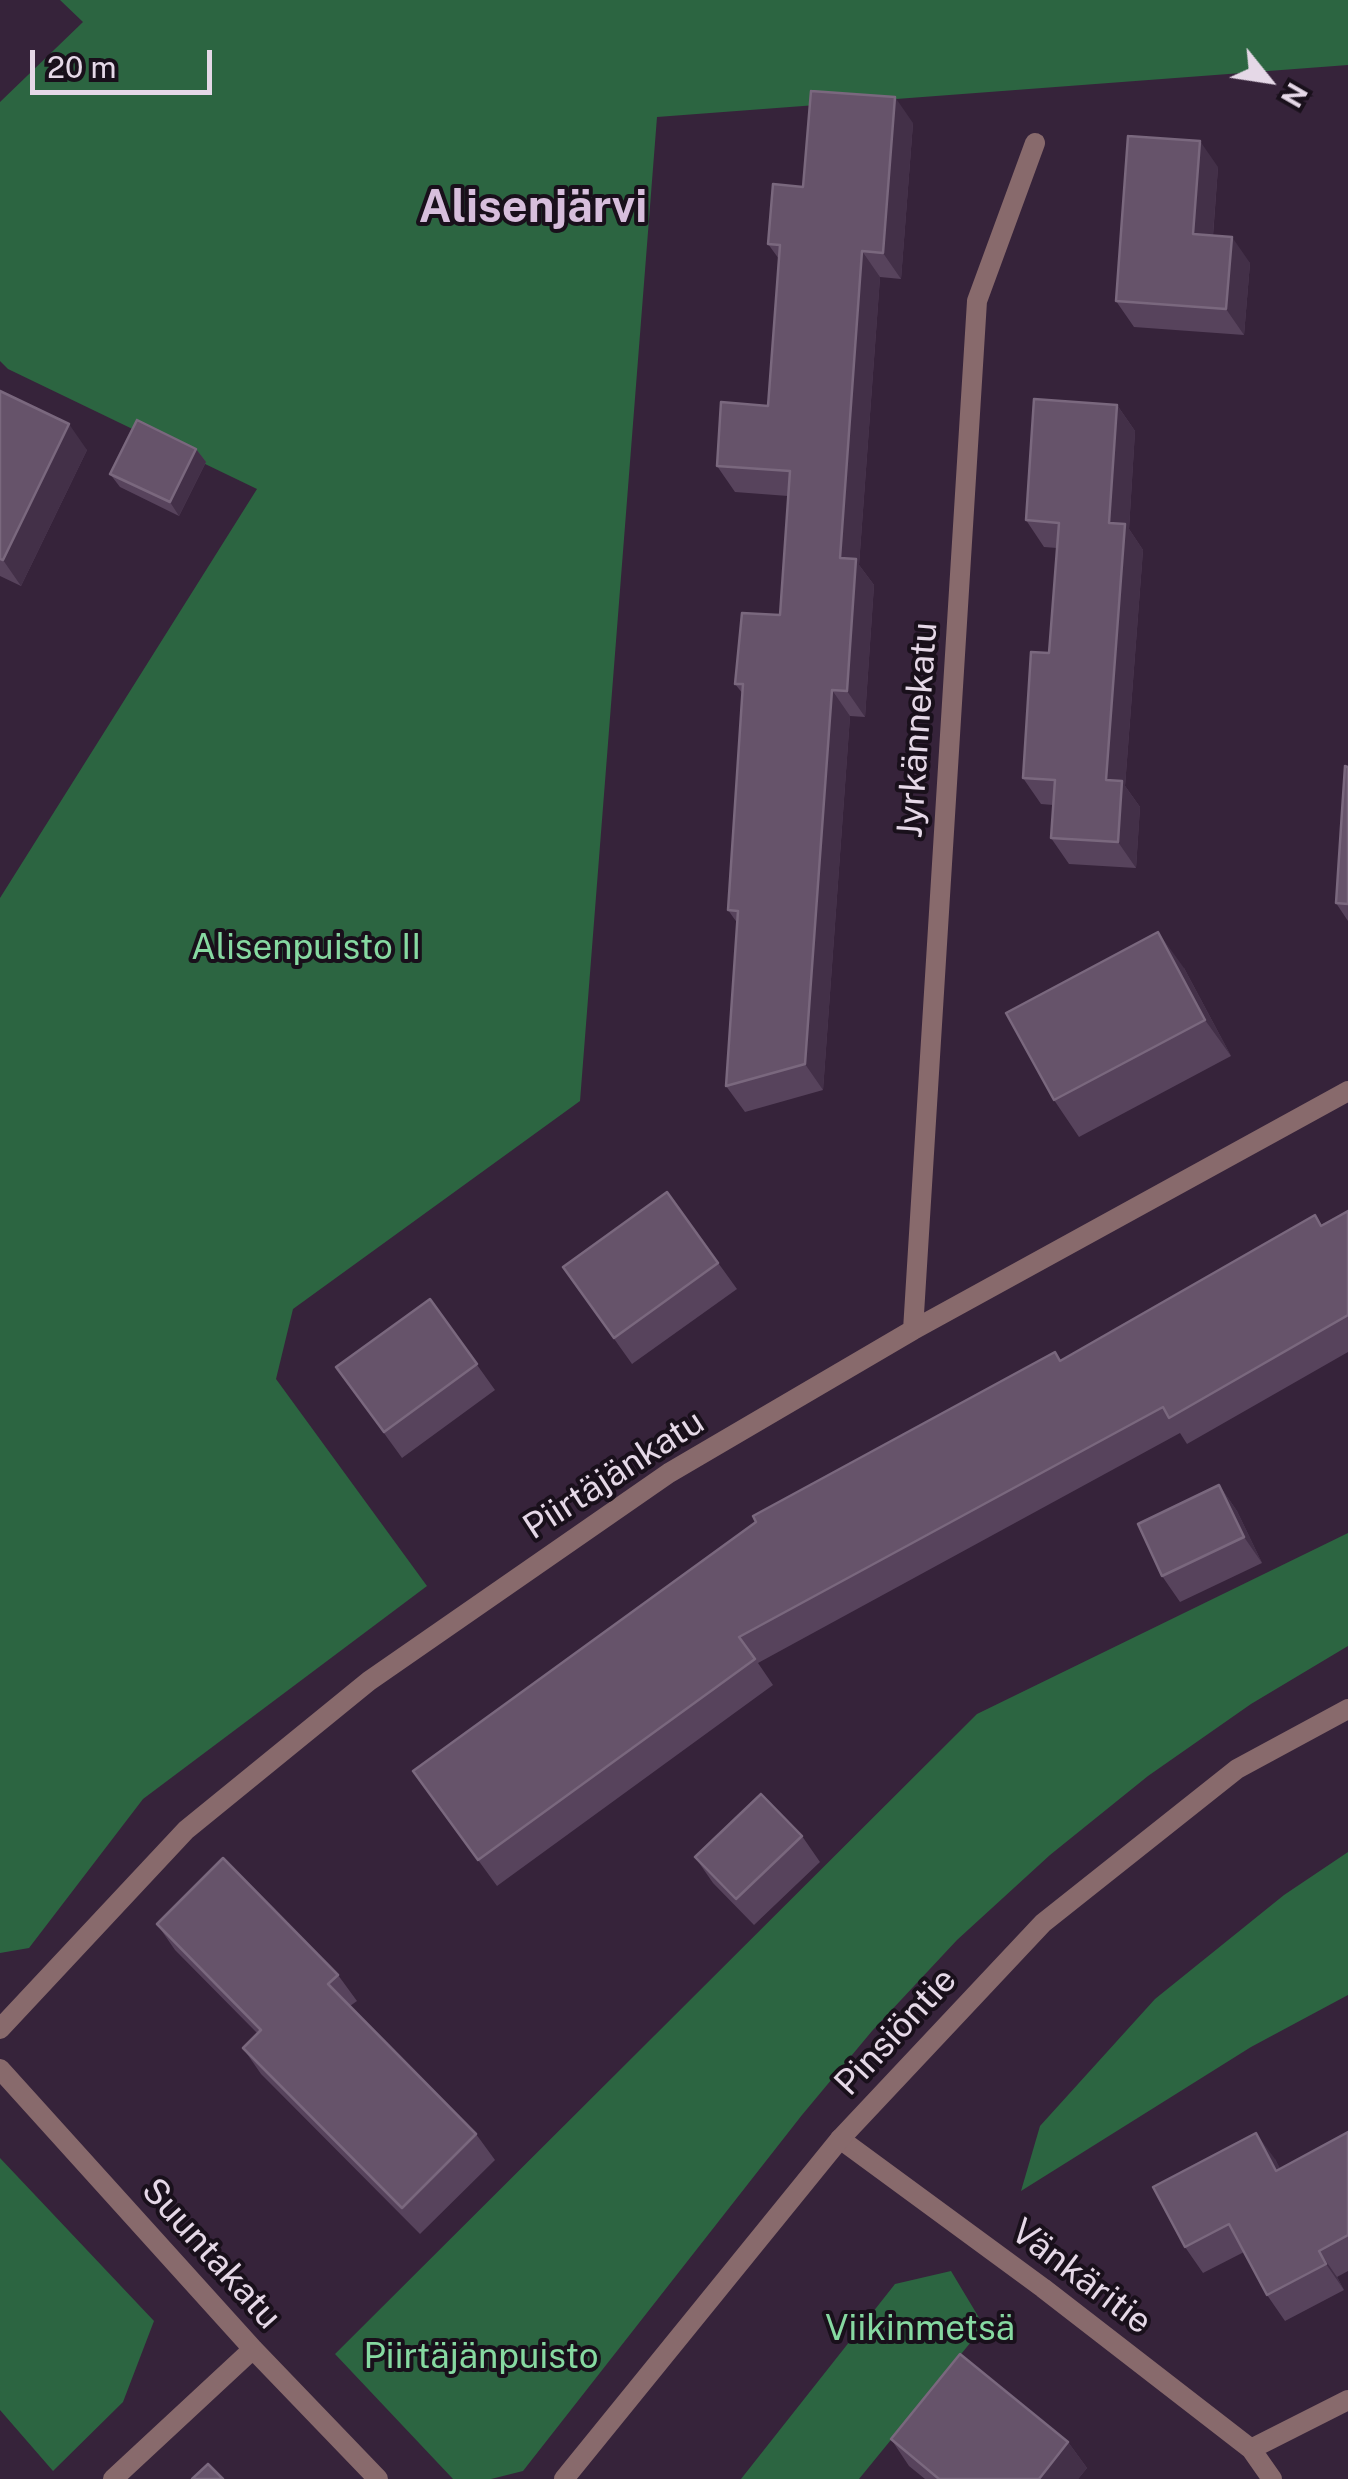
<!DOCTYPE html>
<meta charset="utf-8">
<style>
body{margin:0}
#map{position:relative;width:1348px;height:2479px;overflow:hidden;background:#36233a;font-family:"Public Sans",sans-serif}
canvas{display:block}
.north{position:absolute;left:1218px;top:30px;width:100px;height:100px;-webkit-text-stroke:8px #19101b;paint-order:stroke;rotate:120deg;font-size:28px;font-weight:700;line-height:40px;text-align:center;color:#e5d8e7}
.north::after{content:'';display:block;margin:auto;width:35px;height:45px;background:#e5d8e7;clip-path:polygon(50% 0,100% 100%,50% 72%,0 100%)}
.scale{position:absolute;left:30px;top:50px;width:182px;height:45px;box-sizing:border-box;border:5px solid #e5d8e7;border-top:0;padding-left:12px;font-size:30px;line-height:35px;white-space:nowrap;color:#e5d8e7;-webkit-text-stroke:8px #19101b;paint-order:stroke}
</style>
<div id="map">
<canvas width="1348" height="2479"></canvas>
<div class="north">N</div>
<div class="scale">20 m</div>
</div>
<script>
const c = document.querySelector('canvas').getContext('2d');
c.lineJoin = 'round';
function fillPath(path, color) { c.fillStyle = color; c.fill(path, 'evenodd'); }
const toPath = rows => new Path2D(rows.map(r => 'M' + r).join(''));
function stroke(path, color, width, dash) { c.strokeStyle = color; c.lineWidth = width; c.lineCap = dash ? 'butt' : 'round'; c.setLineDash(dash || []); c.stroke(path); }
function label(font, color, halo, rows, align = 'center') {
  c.font = font + ' "Public Sans",sans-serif'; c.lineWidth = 8; c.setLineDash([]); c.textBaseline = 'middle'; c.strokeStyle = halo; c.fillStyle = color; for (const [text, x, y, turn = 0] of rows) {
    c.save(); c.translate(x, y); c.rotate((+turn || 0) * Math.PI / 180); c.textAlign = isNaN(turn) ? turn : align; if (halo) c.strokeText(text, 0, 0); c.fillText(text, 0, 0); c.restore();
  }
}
fillPath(toPath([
 [60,0,1348,0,1348,65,657,117,580,1101,293,1309,276,1379,427,1586,143,1799,29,1948,0,1953,0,898,257,489,8,369,0,361,0,102,83,22],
 [1348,1533,1348,1646,1251,1704,1148,1776,1050,1855,957,1940,872,2031,802,2115,523,2471,491,2479,453,2479,335,2354,977,1714],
 [1348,1852,1348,1995,1251,2047,1021,2191,1040,2126,1155,1999,1284,1895],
 [0,2158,154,2321,123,2402,53,2471,0,2410],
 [951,2271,984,2326,859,2479,741,2479,895,2284]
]), '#2c6541');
stroke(toPath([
 [913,1330,977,301,1035,143],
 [0,2029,186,1830,369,1681,669,1473,913,1330,1348,1091],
 [0,2069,253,2349,378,2479],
 [840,2139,1043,2288,1251,2449,1272,2479],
 [1251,2449,1348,2400],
 [113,2479,253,2349]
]), '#886a6c', 20);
stroke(toPath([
 [564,2479,840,2139,1043,1923,1237,1769,1348,1709]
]), '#886a6c', 20);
fillPath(toPath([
 [913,123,901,279,880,277,859,565,874,585,865,717,850,716,823,1090,745,1112,726,1086,738,924,728,910,743,694,735,684,780,615,788,496,735,492,717,466,768,406,779,259,768,244,803,187],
 [1218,167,1213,236,1250,263,1244,335,1134,327,1116,301],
 [0,391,87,450,21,586,0,576],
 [1117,405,1135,431,1129,529,1143,550,1125,786,1140,807,1136,868,1069,864,1051,838,1053,805,1041,804,1023,778,1049,653,1057,548,1044,547,1026,520],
 [196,449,206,462,179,516,120,487,110,474],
 [1348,767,1348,921,1336,903],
 [1184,968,1231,1056,1079,1137,1054,1100],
 [667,1192,737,1289,632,1364,563,1267],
 [1348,1211,1348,1352,1187,1444,1180,1433,758,1663,773,1685,497,1886,413,1771,1061,1360],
 [430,1299,495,1390,402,1458,336,1367],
 [1219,1485,1237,1511,1262,1563,1180,1602,1162,1576],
 [802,1836,820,1862,754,1925,713,1883,695,1857],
 [157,1924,338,1975,357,2001,350,2006,476,2134,495,2160,420,2234,261,2074,243,2048,258,2034,175,1950],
 [1348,2132,1348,2271,1337,2277,1344,2290,1285,2321,1267,2295,1244,2252,1203,2273,1185,2247,1275,2159,1280,2169],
 [891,2439,1068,2442,1087,2468,1078,2479,925,2479,909,2466]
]), '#57435c');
fillPath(toPath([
 [895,97,913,123,901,279,883,253],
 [1200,141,1218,167,1211,260,1193,234],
 [1232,237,1250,263,1244,335,1226,309],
 [862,251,880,277,859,565,874,585,865,717,847,691,840,558],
 [1117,405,1135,431,1129,529,1143,550,1125,786,1140,807,1136,868,1118,842,1106,780,1109,523],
 [69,424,87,450,21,586,3,560],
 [196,449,206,462,179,516,170,502],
 [832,690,850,716,823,1090,805,1064],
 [1158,932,1184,968,1231,1056,1205,1020],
 [1219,1485,1237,1511,1262,1563,1244,1537],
 [1256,2133,1275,2159,1295,2197,1276,2171],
 [1319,2251,1337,2277,1344,2290,1326,2264],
 [1068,2442,1087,2468,1078,2479,1039,2479]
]), '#433048');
const building = toPath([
 [811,91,895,97,883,253,862,251,840,558,856,559,847,691,832,690,805,1064,726,1086,738,911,728,910,743,684,735,684,742,613,780,615,790,471,717,466,721,402,768,406,780,245,768,244,773,184,803,187,811,91],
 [1128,136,1200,141,1193,234,1232,237,1226,309,1116,301,1128,136],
 [0,391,69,424,3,560,0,559,0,391],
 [1034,399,1117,405,1109,523,1125,524,1106,780,1122,781,1118,842,1051,838,1055,780,1023,778,1031,652,1049,653,1059,523,1026,520,1034,399],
 [137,420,196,449,170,502,110,474,137,420],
 [1345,766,1348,767,1348,904,1336,903,1345,766],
 [1158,932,1205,1020,1054,1100,1006,1013,1158,932],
 [667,1192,718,1263,614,1338,563,1267,667,1192],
 [1348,1211,1348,1315,1169,1418,1163,1407,739,1637,755,1659,478,1860,413,1771,756,1522,753,1516,1055,1352,1060,1361,1315,1215,1321,1226,1348,1211],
 [430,1299,477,1364,384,1432,336,1367,430,1299],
 [1219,1485,1244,1537,1162,1576,1138,1524,1219,1485],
 [761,1794,802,1836,736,1899,695,1857,761,1794],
 [223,1858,338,1975,328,1984,476,2134,402,2208,243,2048,261,2030,157,1924,223,1858],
 [1348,2132,1348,2235,1319,2251,1326,2264,1267,2295,1229,2224,1185,2247,1153,2187,1256,2133,1276,2171,1348,2132],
 [960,2354,1068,2442,1039,2479,939,2479,891,2439,960,2354],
 [208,2464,223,2479,192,2479,208,2464]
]);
fillPath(building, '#66536a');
stroke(building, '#7a687e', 2.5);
label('35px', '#e5d8e7', '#19101b', [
 ["Jyrkännekatu",918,730,-86],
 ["Piirtäjänkatu",614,1475,-33],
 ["Pinsiöntie",896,2032,-47],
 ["Suuntakatu",211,2254,48],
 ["Vänkäritie",1081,2277,37]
]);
label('35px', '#86d9a1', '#19101b', [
 ["Alisenpuisto II",306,948],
 ["Viikinmetsä",920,2329],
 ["Piirtäjänpuisto",481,2357]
]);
label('bold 45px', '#d7bedc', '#19101b', [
 ["Alisenjärvi",533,208]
]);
</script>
